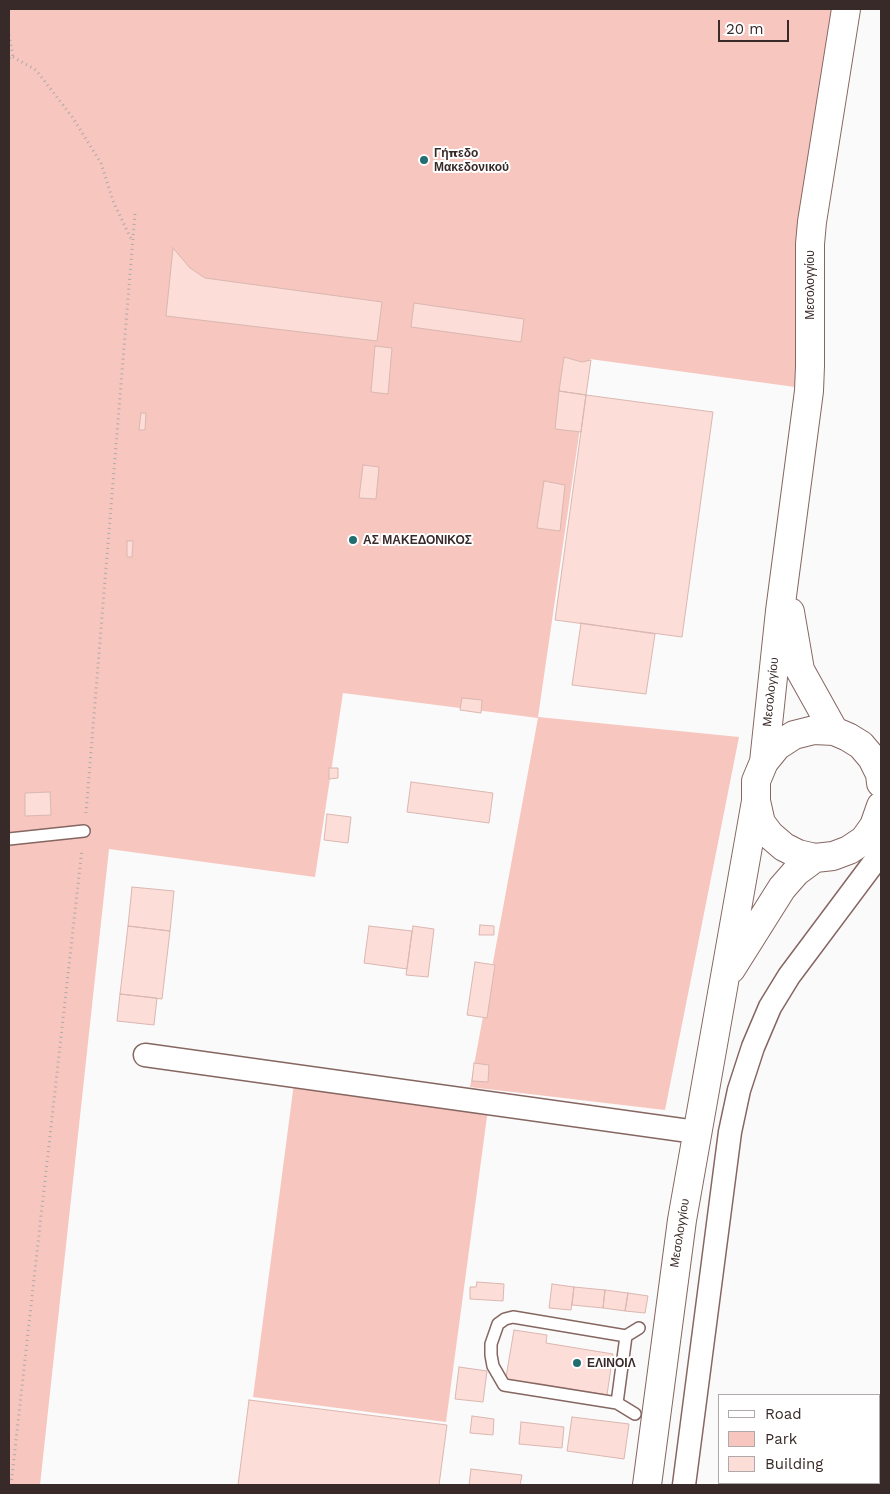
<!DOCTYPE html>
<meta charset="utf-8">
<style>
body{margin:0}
#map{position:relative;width:890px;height:1494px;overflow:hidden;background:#fafafa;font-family:"Work Sans",sans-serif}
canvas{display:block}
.frame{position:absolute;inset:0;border:10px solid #382a28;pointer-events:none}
.legend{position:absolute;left:718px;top:1394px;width:162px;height:90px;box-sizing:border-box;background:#fff;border:1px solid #afaaa9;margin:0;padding:6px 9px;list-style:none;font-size:15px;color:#382a28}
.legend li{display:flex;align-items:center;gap:10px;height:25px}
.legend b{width:25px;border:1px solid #afaaa9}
.scale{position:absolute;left:718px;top:20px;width:71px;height:22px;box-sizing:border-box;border:2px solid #382a28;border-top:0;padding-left:6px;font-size:15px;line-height:18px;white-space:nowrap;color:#382a28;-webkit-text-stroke:4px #fff;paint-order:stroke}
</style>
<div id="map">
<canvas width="890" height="1494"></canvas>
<div class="frame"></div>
<ul class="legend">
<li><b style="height:6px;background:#fff"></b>Road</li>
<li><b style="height:14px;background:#f7c6bf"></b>Park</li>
<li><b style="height:14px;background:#fdddd7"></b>Building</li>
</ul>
<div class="scale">20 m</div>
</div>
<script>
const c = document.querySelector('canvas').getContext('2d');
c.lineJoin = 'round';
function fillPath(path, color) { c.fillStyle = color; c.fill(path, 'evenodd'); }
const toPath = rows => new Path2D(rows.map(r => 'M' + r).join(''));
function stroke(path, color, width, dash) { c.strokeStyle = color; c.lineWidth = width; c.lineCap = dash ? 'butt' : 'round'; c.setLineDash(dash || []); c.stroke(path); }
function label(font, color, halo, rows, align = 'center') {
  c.font = font + ' "Work Sans",sans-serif'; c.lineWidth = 4; c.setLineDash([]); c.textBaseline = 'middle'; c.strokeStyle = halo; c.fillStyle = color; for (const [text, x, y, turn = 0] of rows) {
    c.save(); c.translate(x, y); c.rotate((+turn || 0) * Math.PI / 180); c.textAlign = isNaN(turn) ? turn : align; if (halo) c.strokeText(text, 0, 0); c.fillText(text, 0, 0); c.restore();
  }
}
fillPath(toPath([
 [9,9,836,9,804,226,795,387,590,359,538,717,739,737,665,1110,470,1087,538,718,343,693,315,877,109,849,40,1485,9,1485],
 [294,1083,488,1109,446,1422,253,1397]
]), '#f7c6bf');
const building = toPath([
 [173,248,190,268,205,278,382,302,377,341,166,316,173,248],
 [414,303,524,319,521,342,411,327,414,303],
 [375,346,392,348,388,394,371,392,375,346],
 [564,357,582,362,591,360,586,395,559,391,564,357],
 [559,391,586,395,581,432,555,429,559,391],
 [586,395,713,412,682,637,555,620,586,395],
 [141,413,146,413,145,430,139,430,141,413],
 [363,465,379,467,376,499,359,498,363,465],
 [544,481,565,485,560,531,537,528,544,481],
 [127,541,133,541,132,557,127,557,127,541],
 [581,623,655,634,646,694,572,685,581,623],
 [462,698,482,700,481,713,460,710,462,698],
 [329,768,338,768,338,778,329,779,329,768],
 [411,782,493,793,489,823,407,812,411,782],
 [50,792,51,815,25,816,25,793,50,792],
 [327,814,351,817,348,843,324,840,327,814],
 [132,887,174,891,170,931,128,926,132,887],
 [480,925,494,926,494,935,479,935,480,925],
 [128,926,170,931,162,999,120,994,128,926],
 [369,926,412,931,407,969,364,963,369,926],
 [413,926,434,929,428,977,406,975,413,926],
 [475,962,495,965,487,1018,467,1015,475,962],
 [120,994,157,998,154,1025,117,1021,120,994],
 [474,1063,489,1065,488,1082,472,1081,474,1063],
 [477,1282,504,1284,503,1301,470,1299,470,1287,476,1287,477,1282],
 [552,1284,574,1287,571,1310,549,1308,552,1284],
 [574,1287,605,1290,603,1308,572,1305,574,1287],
 [605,1290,628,1293,625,1311,603,1308,605,1290],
 [628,1293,648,1296,645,1313,625,1311,628,1293],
 [514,1330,547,1335,546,1343,613,1354,607,1395,535,1383,534,1388,505,1383,514,1330],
 [459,1367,487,1371,483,1402,455,1399,459,1367],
 [249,1400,447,1425,439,1485,238,1485,249,1400],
 [472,1416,494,1419,493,1435,470,1433,472,1416],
 [572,1417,629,1424,624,1459,567,1451,572,1417],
 [521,1422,564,1427,562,1448,519,1444,521,1422],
 [471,1469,522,1475,520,1485,469,1485,471,1469]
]);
fillPath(building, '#fdddd7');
stroke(building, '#dab7b1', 1);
const lane = toPath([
 [9,839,84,831],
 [617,1403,626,1336],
 [635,1414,617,1403,504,1385,493,1366,491,1355,491,1344,498,1324,505,1319,513,1317,626,1336,639,1328]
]);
const street = toPath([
 [145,1055,696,1132],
 [684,1485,730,1132,739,1090,753,1047,770,1007,789,976,881,853]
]);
const secondary = toPath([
 [790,612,800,670,834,731],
 [764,762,780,611,809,391,810,366,810,244,812,222,846,9],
 [881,783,880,774,872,758,861,745,848,737,834,731,814,730,794,735,777,746,764,762,756,781,756,801,761,823,770,835,784,847,798,854,815,858,833,856,849,850,864,840,874,826,881,806],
 [731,969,782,888,796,872,815,858],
 [647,1485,682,1220,756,801]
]);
stroke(lane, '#856661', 14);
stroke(street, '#856661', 25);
stroke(secondary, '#856661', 30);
stroke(toPath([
 [9,35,13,57,9,58],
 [13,57,36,70,73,118,101,163,113,201,132,241],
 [86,813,135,213],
 [11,1485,82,849]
]), '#aea9a8', 3, [1, 4]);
stroke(lane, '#fff', 11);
stroke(street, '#fff', 22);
stroke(secondary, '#fff', 28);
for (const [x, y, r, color] of [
 [424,160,5,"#236e71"],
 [353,540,5,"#236e71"],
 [577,1363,5,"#236e71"]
]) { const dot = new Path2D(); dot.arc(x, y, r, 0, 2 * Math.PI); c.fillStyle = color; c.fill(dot); stroke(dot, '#fff', 2); }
label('bold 12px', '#382a28', '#fff', [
 ["Γήπεδο",434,153],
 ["Μακεδονικού",434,167],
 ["ΑΣ ΜΑΚΕΔΟΝΙΚΟΣ",363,540],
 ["ΕΛΙΝΟΙΛ",587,1363]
], 'left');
label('12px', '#382a28', '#fff', [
 ["Μεσολογγίου",810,285,-90],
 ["Μεσολογγίου",771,692,-84],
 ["Μεσολογγίου",680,1233,-81]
]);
</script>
